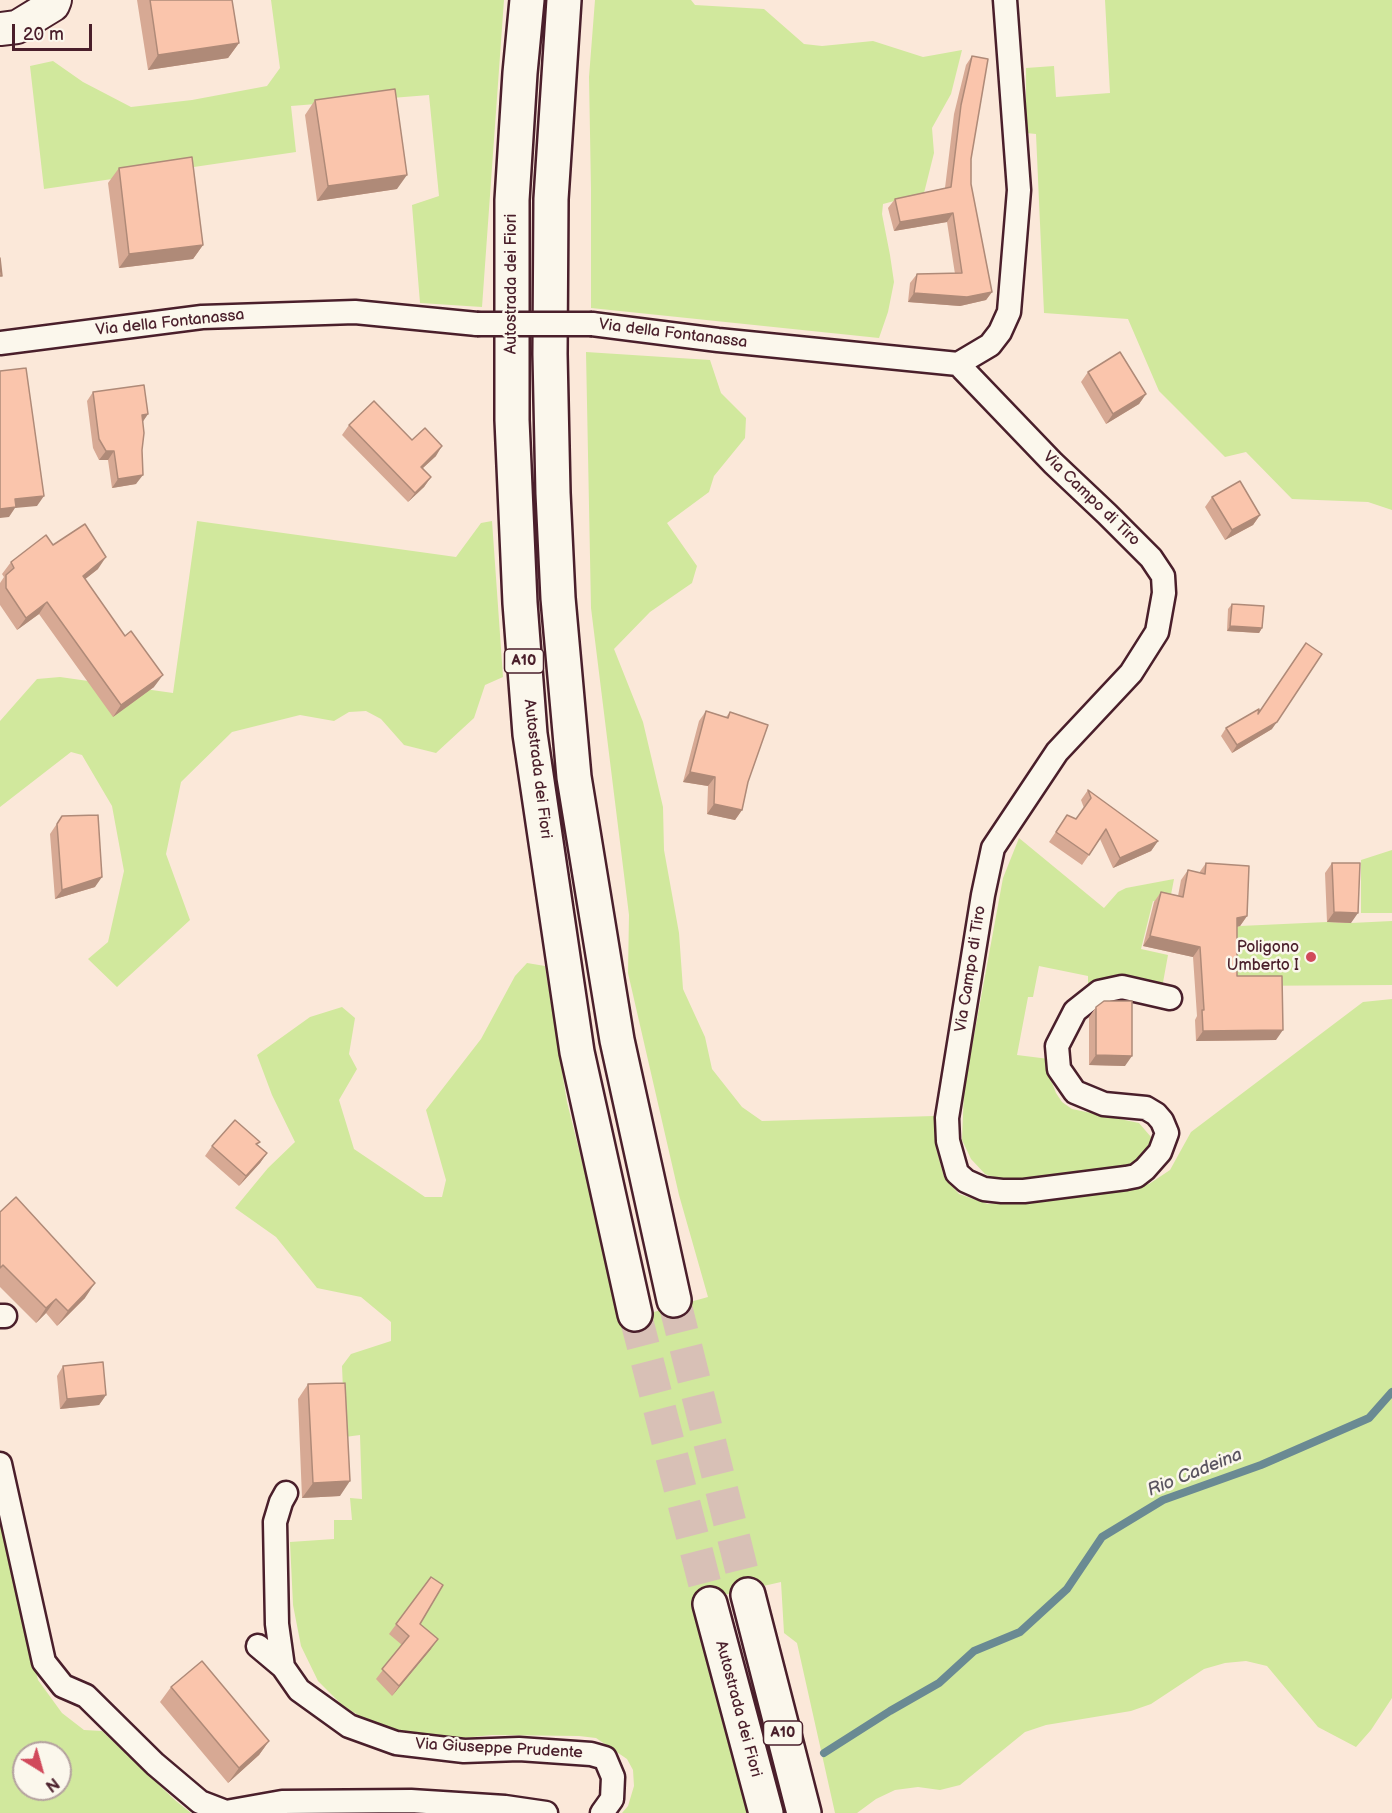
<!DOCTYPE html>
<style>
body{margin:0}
#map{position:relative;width:1392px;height:1813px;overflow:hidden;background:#fbe8d9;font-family:"Balsamiq Sans",sans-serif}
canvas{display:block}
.north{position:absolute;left:12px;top:1741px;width:60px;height:60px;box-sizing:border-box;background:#fbf7ec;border:2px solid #b4a19f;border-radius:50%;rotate:143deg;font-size:16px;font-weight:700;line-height:24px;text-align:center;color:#4a1f2b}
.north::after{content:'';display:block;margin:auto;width:21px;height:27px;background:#d1495b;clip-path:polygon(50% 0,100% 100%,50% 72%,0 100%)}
.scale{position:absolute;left:12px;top:24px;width:80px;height:27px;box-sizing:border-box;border:3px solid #4a1f2b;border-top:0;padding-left:8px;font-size:18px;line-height:21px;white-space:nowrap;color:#4a1f2b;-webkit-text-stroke:4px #fbf7ec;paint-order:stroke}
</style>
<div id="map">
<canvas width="1392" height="1813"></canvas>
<div class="north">N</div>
<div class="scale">20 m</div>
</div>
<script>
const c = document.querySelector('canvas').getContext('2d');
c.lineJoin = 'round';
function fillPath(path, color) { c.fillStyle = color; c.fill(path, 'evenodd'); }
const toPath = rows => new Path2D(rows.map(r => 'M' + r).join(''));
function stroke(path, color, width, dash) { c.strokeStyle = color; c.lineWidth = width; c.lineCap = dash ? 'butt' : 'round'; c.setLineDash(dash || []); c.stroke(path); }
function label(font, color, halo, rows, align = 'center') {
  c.font = font + ' "Balsamiq Sans",sans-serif'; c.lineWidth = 5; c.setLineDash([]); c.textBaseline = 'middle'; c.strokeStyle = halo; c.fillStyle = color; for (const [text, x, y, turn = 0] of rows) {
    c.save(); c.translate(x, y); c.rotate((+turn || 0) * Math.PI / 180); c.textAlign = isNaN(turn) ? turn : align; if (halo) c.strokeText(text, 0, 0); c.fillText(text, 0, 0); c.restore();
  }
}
fillPath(toPath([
 [271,0,504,0,482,307,420,303,412,205,439,196,429,95,291,106,296,152,44,189,30,66,53,61,83,82,131,107,192,100,267,86,280,68],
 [595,0,691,0,695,5,764,9,804,44,822,46,873,41,923,57,962,50,951,94,932,128,934,153,924,193,883,204,882,214,890,255,894,282,888,312,879,338,591,308,591,189,589,77],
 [1105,0,1392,0,1392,510,1368,502,1292,499,1246,452,1225,457,1159,391,1128,319,1044,313,1036,134,1026,133,1026,68,1054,66,1056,97,1110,93],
 [586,352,710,360,721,393,746,418,745,438,714,476,709,492,667,523,697,566,692,583,650,612,614,649,643,722,663,807,664,850,679,933,683,989,705,1037,712,1069,742,1107,762,1121,934,1116,936,1148,944,1177,959,1194,988,1204,1125,1189,1149,1184,1170,1170,1191,1132,1363,1002,1392,999,1392,1698,1371,1730,1356,1747,1318,1727,1267,1666,1246,1661,1225,1663,1204,1669,1151,1704,1131,1711,1046,1725,1025,1732,960,1785,940,1790,918,1787,895,1790,876,1799,857,1813,835,1813,797,1643,784,1633,781,1582,693,1602,708,1669,747,1813,622,1813,628,1806,634,1786,633,1770,627,1759,596,1738,579,1736,492,1735,444,1740,407,1735,369,1722,342,1705,318,1681,301,1646,293,1605,290,1542,334,1539,334,1520,352,1520,350,1498,362,1499,360,1435,345,1437,342,1366,351,1354,391,1341,391,1322,361,1297,317,1288,276,1237,235,1208,268,1168,295,1142,272,1095,257,1055,310,1017,342,1007,355,1018,349,1054,357,1069,339,1100,354,1149,425,1197,442,1197,446,1180,426,1110,481,1039,515,976,527,963,545,966,567,1102,605,1254,625,1320,708,1297,679,1195,628,973,629,915,591,608],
 [197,521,456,557,481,523,492,521,503,677,485,685,474,718,436,753,404,745,381,719,366,711,349,712,334,721,300,715,232,732,181,782,166,854,190,920,117,987,88,959,108,942,124,871,112,806,82,755,71,752,0,807,0,721,37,679,60,677,173,693],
 [1019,838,1104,908,1118,892,1126,888,1174,879,1169,905,1153,901,1141,949,1168,955,1162,988,1088,987,1088,976,1039,966,1033,997,1028,997,1017,1055,1049,1059,1051,1080,1056,1093,1062,1102,1072,1109,1139,1123,1151,1137,1150,1146,1144,1158,1131,1168,1085,1176,1001,1180,985,1174,971,1159,962,1140,964,1090,1003,878],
 [1392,850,1392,913,1361,913,1361,860],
 [1392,921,1392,985,1230,986,1230,928,1240,926,1327,922,1351,923],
 [0,1512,38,1680,62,1713,84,1730,102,1731,176,1801,191,1813,0,1813],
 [24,1753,60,1753,60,1789,24,1789]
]), '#d1e89d');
stroke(toPath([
 [824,1753,890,1711,939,1683,974,1651,1020,1632,1067,1589,1102,1537,1163,1500,1261,1465,1369,1418,1392,1392]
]), '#6a8a93', 8);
stroke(toPath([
 [674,1300,748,1595],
 [635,1314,710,1604]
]), '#d8c0b6', 33, [33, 16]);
const street = toPath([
 [592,324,718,340,958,364,990,345,1000,332,1009,312,1019,190,1005,0],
 [0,343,202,317,355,312,477,324],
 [958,364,1053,463,1107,514,1151,558,1163,576,1164,593,1157,632,1131,673,1057,752,993,848,983,895,947,1118,948,1141,957,1173,966,1181,984,1189,1002,1191,1024,1191,1126,1178,1136,1176,1145,1169,1160,1152,1167,1133,1162,1121,1156,1114,1146,1108,1104,1104,1075,1092,1059,1069,1057,1046,1075,1011,1099,992,1122,987,1170,998],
 [0,1316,5,1316],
 [0,1464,44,1662,63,1686,86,1696,155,1764,200,1802,226,1812,282,1802,411,1801,505,1807,546,1813],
 [258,1646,283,1667,299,1690,349,1726,396,1743,464,1751,519,1749,591,1754,605,1758,613,1777,612,1799,602,1813],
 [283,1667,277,1624,275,1522,281,1502,286,1493]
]);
const secondary = toPath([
 [0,29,17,27,53,5,55,0]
]);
const highway = toPath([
 [527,0,520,73,512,200,512,420,520,603,530,734,577,1052,635,1314],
 [564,0,551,199,550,354,553,493,558,598,574,777,617,1040,674,1300],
 [748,1595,804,1813],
 [710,1604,766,1813]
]);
stroke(street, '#4a1f2b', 27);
stroke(secondary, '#4a1f2b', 36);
stroke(highway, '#4a1f2b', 38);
stroke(street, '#fbf7ec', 22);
stroke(secondary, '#fbf7ec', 32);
stroke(highway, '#fbf7ec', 33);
const streetBridge = toPath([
 [477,324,592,324]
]);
stroke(streetBridge, '#4a1f2b', 27, []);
stroke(streetBridge, '#fbf7ec', 22);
fillPath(toPath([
 [137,0,232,0,239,43,228,58,148,70],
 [972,56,971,184,992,292,986,300,960,306,908,302,910,283,917,274,955,274,947,222,894,231,888,208,895,199,945,188,954,114,966,65],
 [315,100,397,189,317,201,305,115],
 [119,168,203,245,193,259,119,268,108,183],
 [1088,372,1146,394,1139,404,1106,424,1081,382],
 [93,392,148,414,142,422,136,484,112,488,108,460,99,460,93,448,87,401],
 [349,425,412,440,436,456,423,468,431,477,424,487,408,502,342,435],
 [1212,497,1260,515,1253,525,1225,540,1205,507],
 [53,545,98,569,85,579,154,687,113,717,39,614,17,630,0,605,0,583,4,577,2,574,11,562],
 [1232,604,1262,628,1259,633,1227,631,1228,609],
 [706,711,726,717,730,712,748,782,742,810,735,820,707,814,708,786,683,782,699,721],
 [1258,714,1272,729,1232,753,1221,736,1226,728],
 [1088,790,1158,841,1151,851,1113,868,1100,839,1082,865,1049,842,1067,815,1076,819,1084,808,1081,800],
 [62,816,95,887,55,899,50,834],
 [1206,863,1247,916,1240,926,1237,927,1237,976,1276,1040,1196,1041,1195,1020,1197,1016,1193,957,1143,946,1154,902,1161,892,1178,896,1181,880,1188,870,1199,873],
 [1332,863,1351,923,1327,922,1325,873],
 [1096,1007,1125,1066,1089,1065,1089,1017],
 [258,1145,267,1153,260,1163,239,1186,205,1156,212,1146],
 [0,1212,85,1298,57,1326,46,1313,36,1323,0,1287],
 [63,1366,106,1395,99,1405,60,1409,57,1376],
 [308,1384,340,1496,302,1498,298,1399],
 [431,1577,420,1624,431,1649,392,1696,376,1679,402,1645,389,1634],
 [171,1687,269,1741,259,1755,228,1783,160,1702]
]), '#d7a994');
fillPath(toPath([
 [239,43,228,58,148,70,158,55],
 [407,175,397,189,317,201,328,186],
 [953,213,947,222,894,231,900,222],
 [203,245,193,259,119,268,129,254],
 [992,292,986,300,960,306,908,302,914,293],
 [1146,394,1139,404,1106,424,1113,414],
 [148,414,142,423,142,415],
 [442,446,436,456,414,476,421,467],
 [106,451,114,451,108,460,99,460],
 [143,475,136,484,112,488,118,479],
 [431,477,424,487,408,502,415,493],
 [44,496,37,506,15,508,9,517,0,518,0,509,15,499],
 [1260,515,1253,525,1225,540,1232,530],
 [106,557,98,569,74,588,83,576],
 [47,602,39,614,17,630,26,618],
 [1230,626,1262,628,1259,633,1227,631],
 [163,675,154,687,113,717,121,705],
 [1277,722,1272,729,1232,753,1237,745],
 [690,772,715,777,708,786,683,782],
 [714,804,742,810,735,820,707,814],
 [1158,841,1151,851,1113,868,1120,858],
 [102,877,95,887,55,899,62,890],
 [1334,912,1358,913,1351,923,1327,922],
 [1247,916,1240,926,1230,928,1237,918],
 [1150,936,1200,947,1193,957,1143,946],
 [1283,1030,1276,1040,1196,1041,1203,1031],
 [1096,1055,1132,1056,1125,1066,1089,1065],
 [267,1153,260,1163,239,1186,246,1176],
 [95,1283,85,1298,57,1326,68,1311],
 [56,1299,46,1313,36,1323,46,1308],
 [106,1395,99,1405,60,1409,67,1399],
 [350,1481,340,1496,302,1498,313,1483],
 [438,1639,431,1649,392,1696,399,1686],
 [269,1741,259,1755,228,1783,239,1768]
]), '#af8a78');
const building = toPath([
 [150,0,232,0,239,43,158,55,150,0],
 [972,56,988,59,971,159,971,184,992,292,967,297,914,293,917,274,962,273,953,213,900,222,895,199,951,187,961,105,972,56],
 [395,89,407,175,328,186,315,100,395,89],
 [192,157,203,245,129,254,119,168,192,157],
 [0,258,2,276,0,276,0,258],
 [1120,352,1146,394,1113,414,1088,372,1120,352],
 [26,368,44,496,15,499,16,507,0,509,0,371,26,368],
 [144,385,148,414,142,415,144,433,142,450,143,475,118,479,114,451,106,451,99,439,93,392,144,385],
 [374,401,412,440,425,428,442,446,421,467,431,477,415,493,349,425,374,401],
 [1240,481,1260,515,1232,530,1212,497,1240,481],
 [85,524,106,557,83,576,125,636,131,631,163,675,121,705,47,602,26,618,6,588,6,575,14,568,11,562,46,535,53,545,85,524],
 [1232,604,1264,606,1262,628,1230,626,1232,604],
 [1306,643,1322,654,1277,722,1237,745,1226,728,1259,709,1258,714,1306,643],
 [706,711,728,718,730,712,768,725,748,782,742,810,714,804,715,777,690,772,706,711],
 [1088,790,1158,841,1120,858,1106,829,1089,855,1056,832,1067,815,1076,819,1091,798,1088,790],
 [98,815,102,877,62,890,57,824,62,816,98,815],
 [1206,863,1249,866,1247,916,1237,918,1237,976,1282,976,1283,1030,1203,1031,1202,1010,1204,1010,1200,947,1150,936,1161,892,1183,897,1188,870,1205,874,1206,863],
 [1332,863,1360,863,1358,913,1334,912,1332,863],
 [1104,1001,1132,1001,1132,1056,1096,1055,1096,1007,1104,1001],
 [235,1120,260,1142,256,1144,267,1153,246,1176,212,1146,235,1120],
 [16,1197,95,1283,68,1311,56,1299,46,1308,3,1265,0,1268,0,1212,16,1197],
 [103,1362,106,1395,67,1399,63,1366,103,1362],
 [345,1383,350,1481,313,1483,308,1384,345,1383],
 [431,1577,443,1585,420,1624,438,1639,399,1686,382,1669,409,1636,396,1624,431,1577],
 [202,1661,269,1741,239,1768,171,1687,202,1661]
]);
fillPath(building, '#fac5ac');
stroke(building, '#af8a78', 1.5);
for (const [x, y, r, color] of [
 [1311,957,6,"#d1495b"]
]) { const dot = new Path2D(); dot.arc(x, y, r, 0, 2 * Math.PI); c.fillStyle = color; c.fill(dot); stroke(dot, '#fbf7ec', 2); }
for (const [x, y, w] of [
 [524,661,39],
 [783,1733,39]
]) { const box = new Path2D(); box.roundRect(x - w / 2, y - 12, w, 24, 4.5); c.fillStyle = '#fbf7ec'; c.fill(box); stroke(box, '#4a1f2b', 1.5); }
label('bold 15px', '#4a1f2b', null, [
 ["A10",524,661],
 ["A10",783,1733]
]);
label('16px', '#4a1f2b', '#fbf7ec', [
 ["Autostrada dei Fiori",512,284,-90],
 ["Via della Fontanassa",170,323,-6],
 ["Via della Fontanassa",673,334,7],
 ["Via Campo di Tiro",1091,499,44],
 ["Autostrada dei Fiori",537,769,83],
 ["Via Campo di Tiro",971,969,-81],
 ["Autostrada dei Fiori",738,1709,75],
 ["Via Giuseppe Prudente",499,1749,3]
]);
label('16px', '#4a1f2b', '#fbf7ec', [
 ["Poligono",1299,948],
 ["Umberto I",1299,966]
], 'right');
label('italic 18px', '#5a545f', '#fbf7ec', [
 ["Rio Cadeina",1195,1473,-22]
]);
</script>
